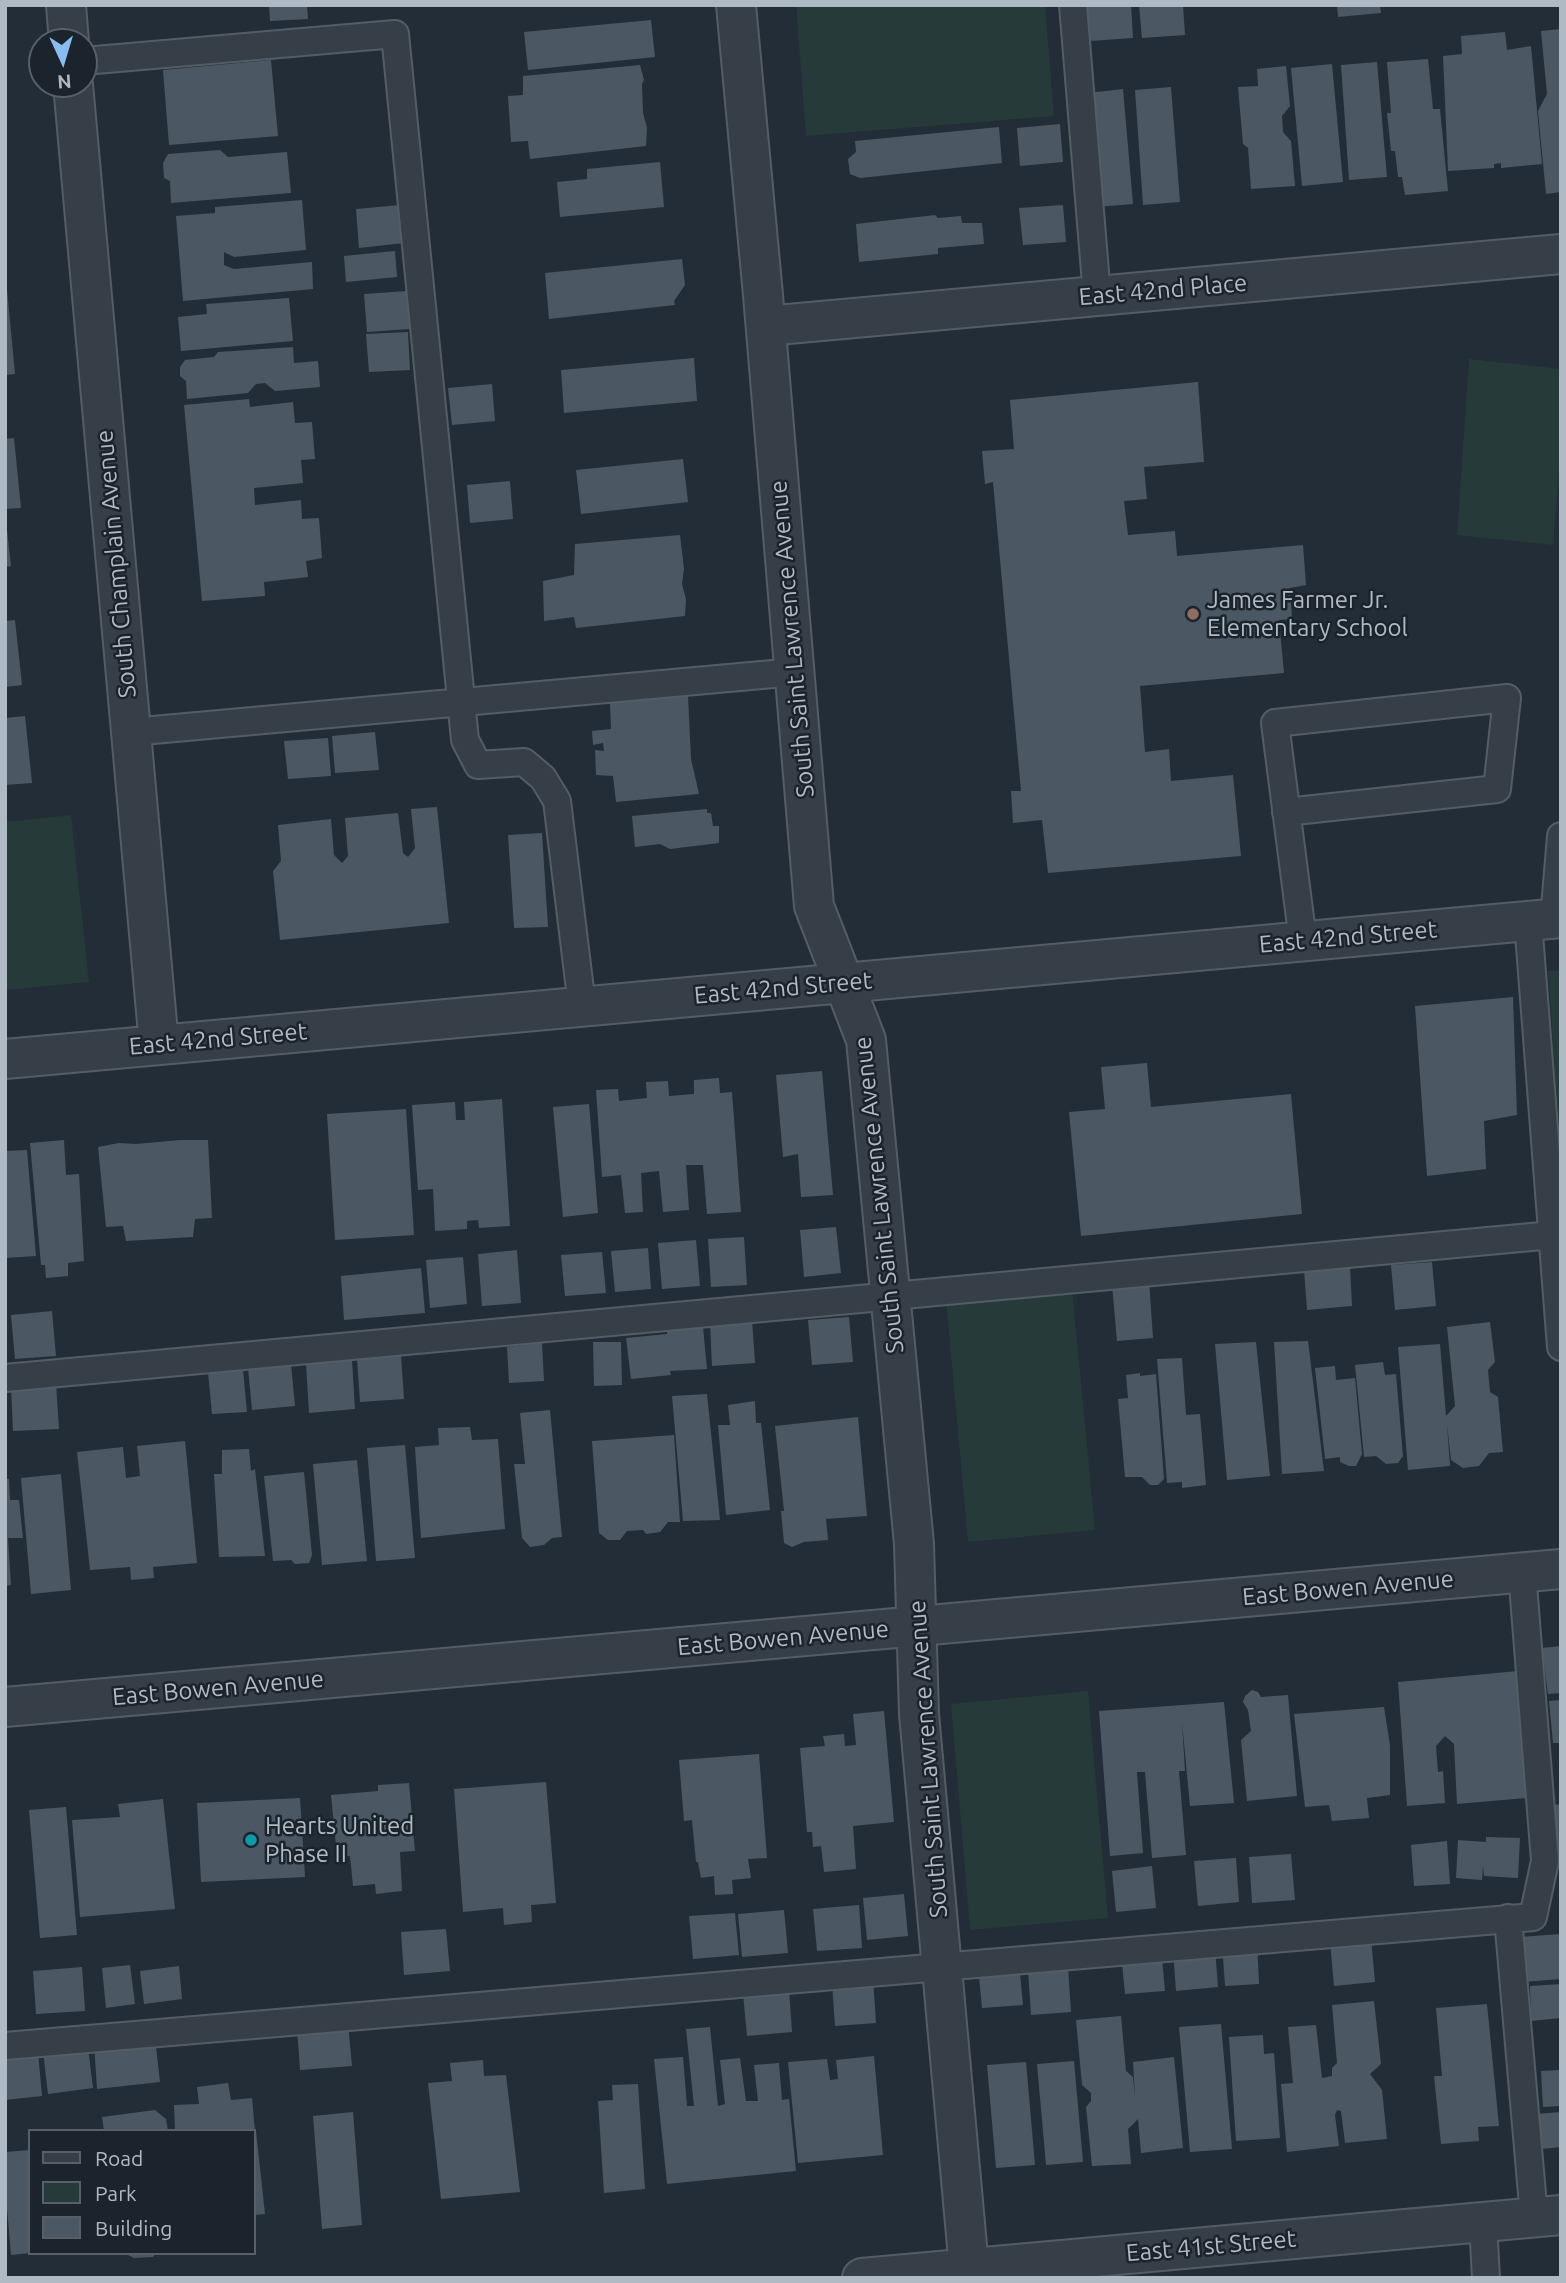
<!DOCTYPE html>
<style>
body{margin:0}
#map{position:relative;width:1566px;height:2283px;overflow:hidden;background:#222d37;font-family:Ubuntu,sans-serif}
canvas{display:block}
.frame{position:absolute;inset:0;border:7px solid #b0bac4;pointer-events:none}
.legend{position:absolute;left:28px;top:2129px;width:228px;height:126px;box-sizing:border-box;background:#1b242c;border:2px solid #576069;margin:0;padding:9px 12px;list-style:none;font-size:21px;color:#b0bac4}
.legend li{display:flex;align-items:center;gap:14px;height:35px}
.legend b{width:35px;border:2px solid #576069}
.north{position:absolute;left:28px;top:28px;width:70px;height:70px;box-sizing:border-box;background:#1b242c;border:2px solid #576069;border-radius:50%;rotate:176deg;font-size:19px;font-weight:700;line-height:28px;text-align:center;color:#b0bac4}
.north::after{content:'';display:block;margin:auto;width:24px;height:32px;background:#89bcf0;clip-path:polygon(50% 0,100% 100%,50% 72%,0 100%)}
</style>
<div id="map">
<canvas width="1566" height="2283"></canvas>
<div class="frame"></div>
<ul class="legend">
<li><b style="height:9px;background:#363f48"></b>Road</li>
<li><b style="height:19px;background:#253a39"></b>Park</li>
<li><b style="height:19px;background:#4b5863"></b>Building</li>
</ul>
<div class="north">N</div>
</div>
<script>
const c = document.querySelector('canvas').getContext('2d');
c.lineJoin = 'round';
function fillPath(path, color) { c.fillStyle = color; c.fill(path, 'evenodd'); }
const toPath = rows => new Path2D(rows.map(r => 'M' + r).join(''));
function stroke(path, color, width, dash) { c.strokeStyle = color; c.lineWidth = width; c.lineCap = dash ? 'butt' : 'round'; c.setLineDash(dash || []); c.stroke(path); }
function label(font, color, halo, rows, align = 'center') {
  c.font = font + ' Ubuntu,sans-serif'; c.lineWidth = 5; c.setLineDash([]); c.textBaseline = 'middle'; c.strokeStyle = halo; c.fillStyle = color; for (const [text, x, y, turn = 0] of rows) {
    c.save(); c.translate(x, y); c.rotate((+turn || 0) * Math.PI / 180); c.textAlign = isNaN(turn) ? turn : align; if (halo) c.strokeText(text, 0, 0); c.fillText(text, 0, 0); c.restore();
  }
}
fillPath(toPath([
 [796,5,1045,5,1054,116,806,136],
 [1469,359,1561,369,1561,445,1553,545,1457,535],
 [71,815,89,982,5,990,5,822],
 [1561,970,1561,1156,1548,971],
 [1072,1288,1095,1530,968,1542,946,1301],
 [1088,1691,1108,1918,970,1930,951,1704]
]), '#253a39');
fillPath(toPath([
 [269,5,307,5,308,19,270,21],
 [1087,5,1131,5,1133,38,1090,41],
 [1139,5,1183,5,1185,35,1142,38],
 [1337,5,1380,5,1381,13,1338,17],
 [651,20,655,57,528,70,524,32],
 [1561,29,1561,192,1546,194,1538,111,1547,94,1541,31],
 [1505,32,1507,50,1531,46,1542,164,1501,168,1501,163,1494,164,1494,168,1448,171,1443,56,1462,54,1461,36],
 [1428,59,1433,109,1440,109,1448,191,1405,195,1402,177,1398,177,1395,151,1391,151,1387,113,1391,113,1387,62],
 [271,60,278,136,169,145,163,70],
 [1377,62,1387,177,1349,180,1341,65],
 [1332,64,1343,182,1302,186,1291,68],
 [640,65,644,80,642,84,643,113,647,128,646,146,530,159,528,141,511,142,508,96,523,95,523,76],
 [1286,66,1290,106,1282,116,1283,132,1291,141,1295,186,1251,189,1248,148,1243,144,1238,87,1258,86,1257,69],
 [1171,87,1180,202,1143,205,1135,90],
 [1123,89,1133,204,1096,207,1088,93],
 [1060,124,1063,162,1020,166,1017,128],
 [999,127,1002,163,860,178,850,174,848,159,856,152,855,141],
 [220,150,228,157,287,152,291,193,171,203,170,181,164,178,163,163,168,154],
 [660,162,664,207,560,217,557,182,587,179,587,169],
 [302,200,306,250,234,257,224,252,224,265,234,269,312,262,313,289,183,301,176,216,215,213,215,207],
 [400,205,404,243,359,248,356,209],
 [1063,205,1066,242,1023,245,1019,208],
 [935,215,938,218,961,216,962,223,982,223,984,244,938,248,938,254,859,262,856,224],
 [395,251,397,277,346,282,344,256],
 [682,259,685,285,674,301,675,305,549,319,545,273],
 [5,289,7,289,15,374,5,375],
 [406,291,410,329,367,332,364,294],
 [289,298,293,341,181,351,178,317,207,314,206,304],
 [408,332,410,370,369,372,366,334],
 [293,347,294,363,318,361,320,387,275,391,265,383,256,384,248,393,187,399,186,381,180,376,180,367,185,360,214,357,218,352],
 [694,358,697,401,564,413,561,370],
 [1198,382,1204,462,1144,467,1147,499,1124,501,1128,535,1175,531,1177,556,1303,545,1306,585,1290,588,1292,619,1279,620,1284,673,1140,686,1145,752,1169,749,1171,781,1233,775,1241,856,1048,873,1042,820,1013,823,1011,791,1021,791,993,482,985,484,982,451,1014,449,1010,400],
 [492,384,495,421,452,425,448,388],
 [249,399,250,407,293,402,295,423,312,422,315,459,301,460,303,483,254,488,255,505,301,500,302,519,319,518,322,558,306,561,308,577,264,582,265,596,202,601,184,405],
 [14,438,21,508,5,509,5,439],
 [683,459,688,502,581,514,576,470],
 [510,481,513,519,470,523,467,485],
 [5,530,7,530,11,566,5,567],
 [680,535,684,569,682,584,686,599,685,616,576,628,574,617,544,621,543,581,574,575,575,544],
 [15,620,22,685,5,687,5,621],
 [688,696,691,759,699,794,616,802,613,776,596,775,595,750,604,751,603,743,593,745,592,731,611,729,610,703],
 [25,716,32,783,5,785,5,718],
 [375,732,379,770,335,773,332,736],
 [328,738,331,776,288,779,284,741],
 [437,807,449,923,280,940,273,871,281,861,278,825,331,819,334,855,342,863,348,856,345,818,398,813,403,853,408,857,415,848,411,809],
 [707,809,707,813,711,813,713,826,719,826,719,843,670,849,660,844,635,847,632,816],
 [542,833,548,927,514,928,508,835],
 [1513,997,1517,1115,1484,1121,1486,1169,1427,1176,1415,1006],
 [1147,1063,1151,1107,1291,1094,1302,1214,1081,1236,1069,1112,1105,1109,1101,1067],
 [822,1071,833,1195,801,1197,798,1154,783,1157,776,1075],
 [719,1078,720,1093,732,1092,741,1212,707,1214,703,1165,686,1165,689,1210,663,1212,659,1171,641,1173,643,1212,625,1213,621,1175,602,1177,596,1090,618,1089,619,1101,647,1098,646,1082,668,1081,669,1096,694,1094,694,1080],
 [502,1099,510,1226,479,1228,478,1220,467,1221,467,1229,435,1231,433,1189,418,1190,412,1105,455,1102,456,1120,465,1120,464,1102],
 [589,1104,598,1213,563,1217,553,1107],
 [406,1109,414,1235,335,1240,327,1114],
 [64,1140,66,1175,79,1174,84,1261,68,1263,68,1276,46,1278,45,1265,41,1265,30,1143],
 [180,1140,208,1140,212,1218,195,1219,193,1237,126,1241,123,1226,106,1227,98,1147,119,1143,136,1144],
 [27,1150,36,1256,5,1258,5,1151],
 [836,1227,841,1273,804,1277,800,1230],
 [744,1237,747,1285,711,1287,708,1239],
 [696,1240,700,1286,662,1289,658,1243],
 [648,1248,651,1289,615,1292,611,1251],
 [517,1250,521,1303,482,1306,478,1254],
 [602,1252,606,1293,565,1296,561,1255],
 [463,1257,467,1304,430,1308,426,1260],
 [1432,1262,1436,1306,1395,1310,1391,1265],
 [1350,1267,1352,1306,1307,1310,1304,1270],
 [421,1268,425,1313,344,1320,341,1276],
 [1149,1280,1153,1338,1117,1341,1112,1285],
 [52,1311,56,1356,15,1359,11,1315],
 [849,1317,853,1362,812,1365,808,1320],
 [752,1320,755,1363,712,1366,710,1323],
 [1490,1322,1495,1362,1488,1370,1490,1392,1498,1397,1503,1452,1489,1453,1479,1466,1463,1468,1451,1460,1447,1424,1450,1466,1408,1470,1398,1347,1440,1344,1446,1416,1455,1406,1447,1327],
 [703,1327,707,1369,670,1371,671,1375,631,1379,626,1338,667,1334,667,1329],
 [1308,1341,1324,1471,1282,1474,1274,1342],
 [593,1342,621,1342,622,1385,594,1386],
 [1256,1342,1270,1476,1227,1480,1215,1344],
 [542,1343,544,1381,509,1383,507,1347],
 [401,1355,404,1399,360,1402,357,1359],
 [1182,1358,1186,1415,1200,1414,1206,1485,1182,1488,1182,1482,1167,1483,1157,1359],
 [352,1360,355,1409,309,1413,306,1364],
 [1383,1362,1385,1375,1396,1374,1403,1456,1398,1463,1386,1464,1376,1456,1364,1457,1355,1365],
 [291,1364,295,1406,252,1410,248,1368],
 [1335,1366,1336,1380,1355,1378,1362,1454,1356,1466,1349,1466,1340,1462,1340,1457,1325,1459,1315,1368],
 [243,1369,247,1412,212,1414,208,1372],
 [1140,1373,1140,1376,1156,1374,1164,1479,1158,1485,1150,1485,1142,1477,1125,1477,1118,1399,1128,1398,1126,1375],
 [56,1384,59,1429,13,1431,11,1386],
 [707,1394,720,1520,683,1521,672,1396],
 [755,1401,756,1423,761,1423,770,1510,726,1515,718,1425,730,1425,728,1405],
 [550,1410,562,1537,552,1538,544,1545,530,1547,522,1538,514,1464,525,1464,520,1413],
 [858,1417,867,1516,826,1519,828,1540,804,1542,792,1547,784,1543,781,1511,784,1511,775,1426],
 [470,1427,472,1440,498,1439,505,1529,421,1538,415,1447,439,1445,438,1428],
 [674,1435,680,1522,668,1522,660,1532,646,1534,643,1530,627,1531,620,1540,608,1540,599,1533,592,1441],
 [185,1441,197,1563,153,1567,154,1578,131,1580,130,1567,90,1570,77,1452,123,1447,126,1478,140,1476,137,1446],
 [405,1445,415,1558,376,1561,367,1448],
 [249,1449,251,1471,255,1469,265,1556,219,1557,214,1474,222,1474,222,1450],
 [357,1460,367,1561,322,1565,313,1464],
 [304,1472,312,1555,309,1563,295,1564,291,1560,273,1561,264,1476],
 [61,1474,71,1590,31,1594,21,1478],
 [5,1479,9,1479,10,1500,19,1500,23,1538,8,1538,11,1585,5,1586],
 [1561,1646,1561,1693,1548,1694,1542,1648],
 [1518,1671,1523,1678,1517,1687,1526,1798,1457,1804,1454,1744,1445,1736,1436,1746,1438,1772,1443,1771,1445,1803,1407,1806,1398,1682],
 [1252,1690,1258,1692,1261,1697,1288,1695,1297,1796,1247,1801,1241,1740,1251,1731,1248,1710,1243,1702,1245,1696],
 [1561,1700,1561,1743,1553,1743,1549,1701],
 [1224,1702,1234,1803,1190,1806,1182,1722,1185,1771,1179,1771,1186,1855,1152,1858,1145,1772,1137,1772,1143,1853,1110,1856,1099,1711],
 [1384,1707,1390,1745,1390,1795,1367,1798,1369,1818,1332,1821,1329,1805,1305,1807,1294,1714],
 [884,1711,894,1822,853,1826,856,1869,824,1872,821,1846,813,1847,812,1832,807,1832,800,1748,825,1746,823,1736,844,1734,845,1746,856,1745,853,1714],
 [759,1754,767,1858,748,1859,751,1878,732,1880,733,1894,715,1895,714,1876,701,1878,698,1862,696,1862,692,1820,684,1821,679,1760],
 [546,1782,556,1903,531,1905,532,1922,504,1925,503,1908,463,1912,454,1789],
 [409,1783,415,1851,400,1852,402,1891,376,1894,375,1884,353,1886,350,1856,337,1856,331,1795,378,1791,378,1785],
 [300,1798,305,1877,201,1882,197,1803],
 [163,1799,175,1909,80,1917,72,1820,120,1817,118,1804],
 [1561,1804,1561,1846,1558,1846,1554,1805],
 [66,1807,77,1935,40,1938,29,1810],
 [1486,1837,1520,1838,1518,1878,1484,1876,1483,1866,1482,1880,1456,1878,1458,1840,1486,1842],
 [1447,1841,1450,1884,1414,1886,1411,1845],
 [1291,1854,1295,1900,1252,1903,1249,1857],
 [1236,1858,1239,1902,1198,1906,1194,1861],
 [1152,1866,1156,1908,1116,1912,1112,1871],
 [904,1894,908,1936,867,1940,863,1898],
 [859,1905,862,1948,817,1951,813,1909],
 [784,1910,788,1953,742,1957,738,1914],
 [735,1913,739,1955,693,1959,689,1916],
 [446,1929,450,1971,404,1975,401,1932],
 [1561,1934,1561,1979,1523,1982,1520,1937],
 [1371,1938,1375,1982,1334,1986,1330,1941],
 [1257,1941,1259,1984,1225,1986,1222,1943],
 [1161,1948,1165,1991,1125,1994,1121,1953],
 [1215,1948,1218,1987,1176,1991,1173,1951],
 [1019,1963,1023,2005,982,2008,978,1966],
 [130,1965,135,2004,106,2008,102,1968],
 [179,1966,182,1999,144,2004,140,1971],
 [82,1967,85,2011,36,2014,33,1971],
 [1068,1967,1071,2012,1031,2015,1028,1970],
 [873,1978,876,2023,835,2026,832,1982],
 [1561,1984,1561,2018,1531,2021,1530,1986],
 [789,1990,792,2032,747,2036,743,1994],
 [1374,2001,1381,2064,1370,2074,1382,2090,1387,2139,1345,2143,1341,2111,1337,2110,1335,2115,1339,2146,1287,2152,1281,2084,1293,2083,1288,2027,1316,2025,1322,2078,1332,2076,1332,2068,1337,2063,1332,2005],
 [1487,2004,1499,2126,1478,2127,1479,2141,1441,2144,1434,2076,1442,2076,1436,2008],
 [1121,2016,1126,2071,1133,2077,1135,2098,1133,2062,1174,2057,1183,2148,1141,2153,1138,2119,1128,2129,1131,2164,1092,2166,1086,2107,1091,2101,1091,2093,1082,2085,1076,2020],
 [348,2023,352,2066,300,2070,297,2027],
 [1221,2024,1232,2149,1190,2152,1179,2027],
 [710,2027,718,2106,725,2104,720,2060,740,2058,746,2101,758,2101,754,2065,779,2063,782,2100,789,2099,796,2171,667,2184,654,2059,683,2057,687,2106,694,2106,686,2029],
 [1263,2035,1264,2054,1274,2053,1280,2138,1236,2141,1229,2037],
 [155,2038,160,2082,97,2089,94,2044],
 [88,2047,93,2088,48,2094,43,2051],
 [38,2052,42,2096,5,2100,5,2055],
 [874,2056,883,2155,798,2163,788,2062,827,2059,830,2080,838,2079,836,2060],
 [483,2060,484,2076,506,2075,520,2192,441,2199,428,2083,452,2081,450,2063],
 [1074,2061,1083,2162,1046,2165,1037,2064],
 [1026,2062,1035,2165,996,2168,987,2065],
 [1561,2070,1561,2106,1543,2107,1541,2071],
 [228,2083,231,2100,252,2098,255,2131,175,2131,174,2105,199,2104,197,2087],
 [638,2084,645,2189,604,2193,598,2101,613,2100,612,2085],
 [155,2110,166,2119,168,2131,104,2131,102,2117],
 [353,2112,362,2225,322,2229,313,2116],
 [1561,2112,1561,2147,1541,2149,1537,2114],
 [256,2131,265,2214,254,2215,254,2132],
 [30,2150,30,2253,11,2255,5,2185,5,2152],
 [124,2253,156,2253,153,2257,134,2258]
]), '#4b5863');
const lane = toPath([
 [1073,5,1097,296],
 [84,61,395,34,465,740,478,765,524,762,543,778,557,801,582,1006],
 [131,732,795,672],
 [1286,812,1497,789,1507,698,1275,723,1303,941],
 [1554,919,1561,836],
 [1528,921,1561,1347],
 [5,1378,1553,1235],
 [1508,1918,1534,2217],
 [5,2046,1533,1917,1545,1861,1522,1572],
 [1483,2223,1486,2278]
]);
const street = toPath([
 [66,5,69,42],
 [736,5,763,295,814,906,866,1040,914,1544,919,1714,969,2268],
 [73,84,159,1045],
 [766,326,1561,254],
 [5,1059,1561,918],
 [5,1707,1561,1569],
 [862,2278,1561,2215]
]);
stroke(lane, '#535d65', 30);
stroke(street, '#535d65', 42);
stroke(lane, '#363f48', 26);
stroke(street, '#363f48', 38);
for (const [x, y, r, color] of [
 [1193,614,7,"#8d6e63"],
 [251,1840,7,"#0f9aa8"]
]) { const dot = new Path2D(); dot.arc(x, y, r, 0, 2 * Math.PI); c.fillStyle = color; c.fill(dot); stroke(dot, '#1b242c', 2.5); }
label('24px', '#b0bac4', '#1b242c', [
 ["East 42nd Place",1163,290,-5],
 ["South Champlain Avenue",116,564,-95],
 ["South Saint Lawrence Avenue",792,639,-95],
 ["East 42nd Street",1348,937,-5],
 ["East 42nd Street",783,988,-5],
 ["East 42nd Street",218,1039,-5],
 ["South Saint Lawrence Avenue",879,1195,-96],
 ["East Bowen Avenue",1348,1588,-5],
 ["East Bowen Avenue",783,1638,-5],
 ["East Bowen Avenue",218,1688,-5],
 ["South Saint Lawrence Avenue",928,1759,-94],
 ["East 41st Street",1211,2246,-5]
]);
label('24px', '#b0bac4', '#1b242c', [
 ["James Farmer Jr.",1207,600],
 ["Elementary School",1207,628],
 ["Hearts United",265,1826],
 ["Phase II",265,1854]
], 'left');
</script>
